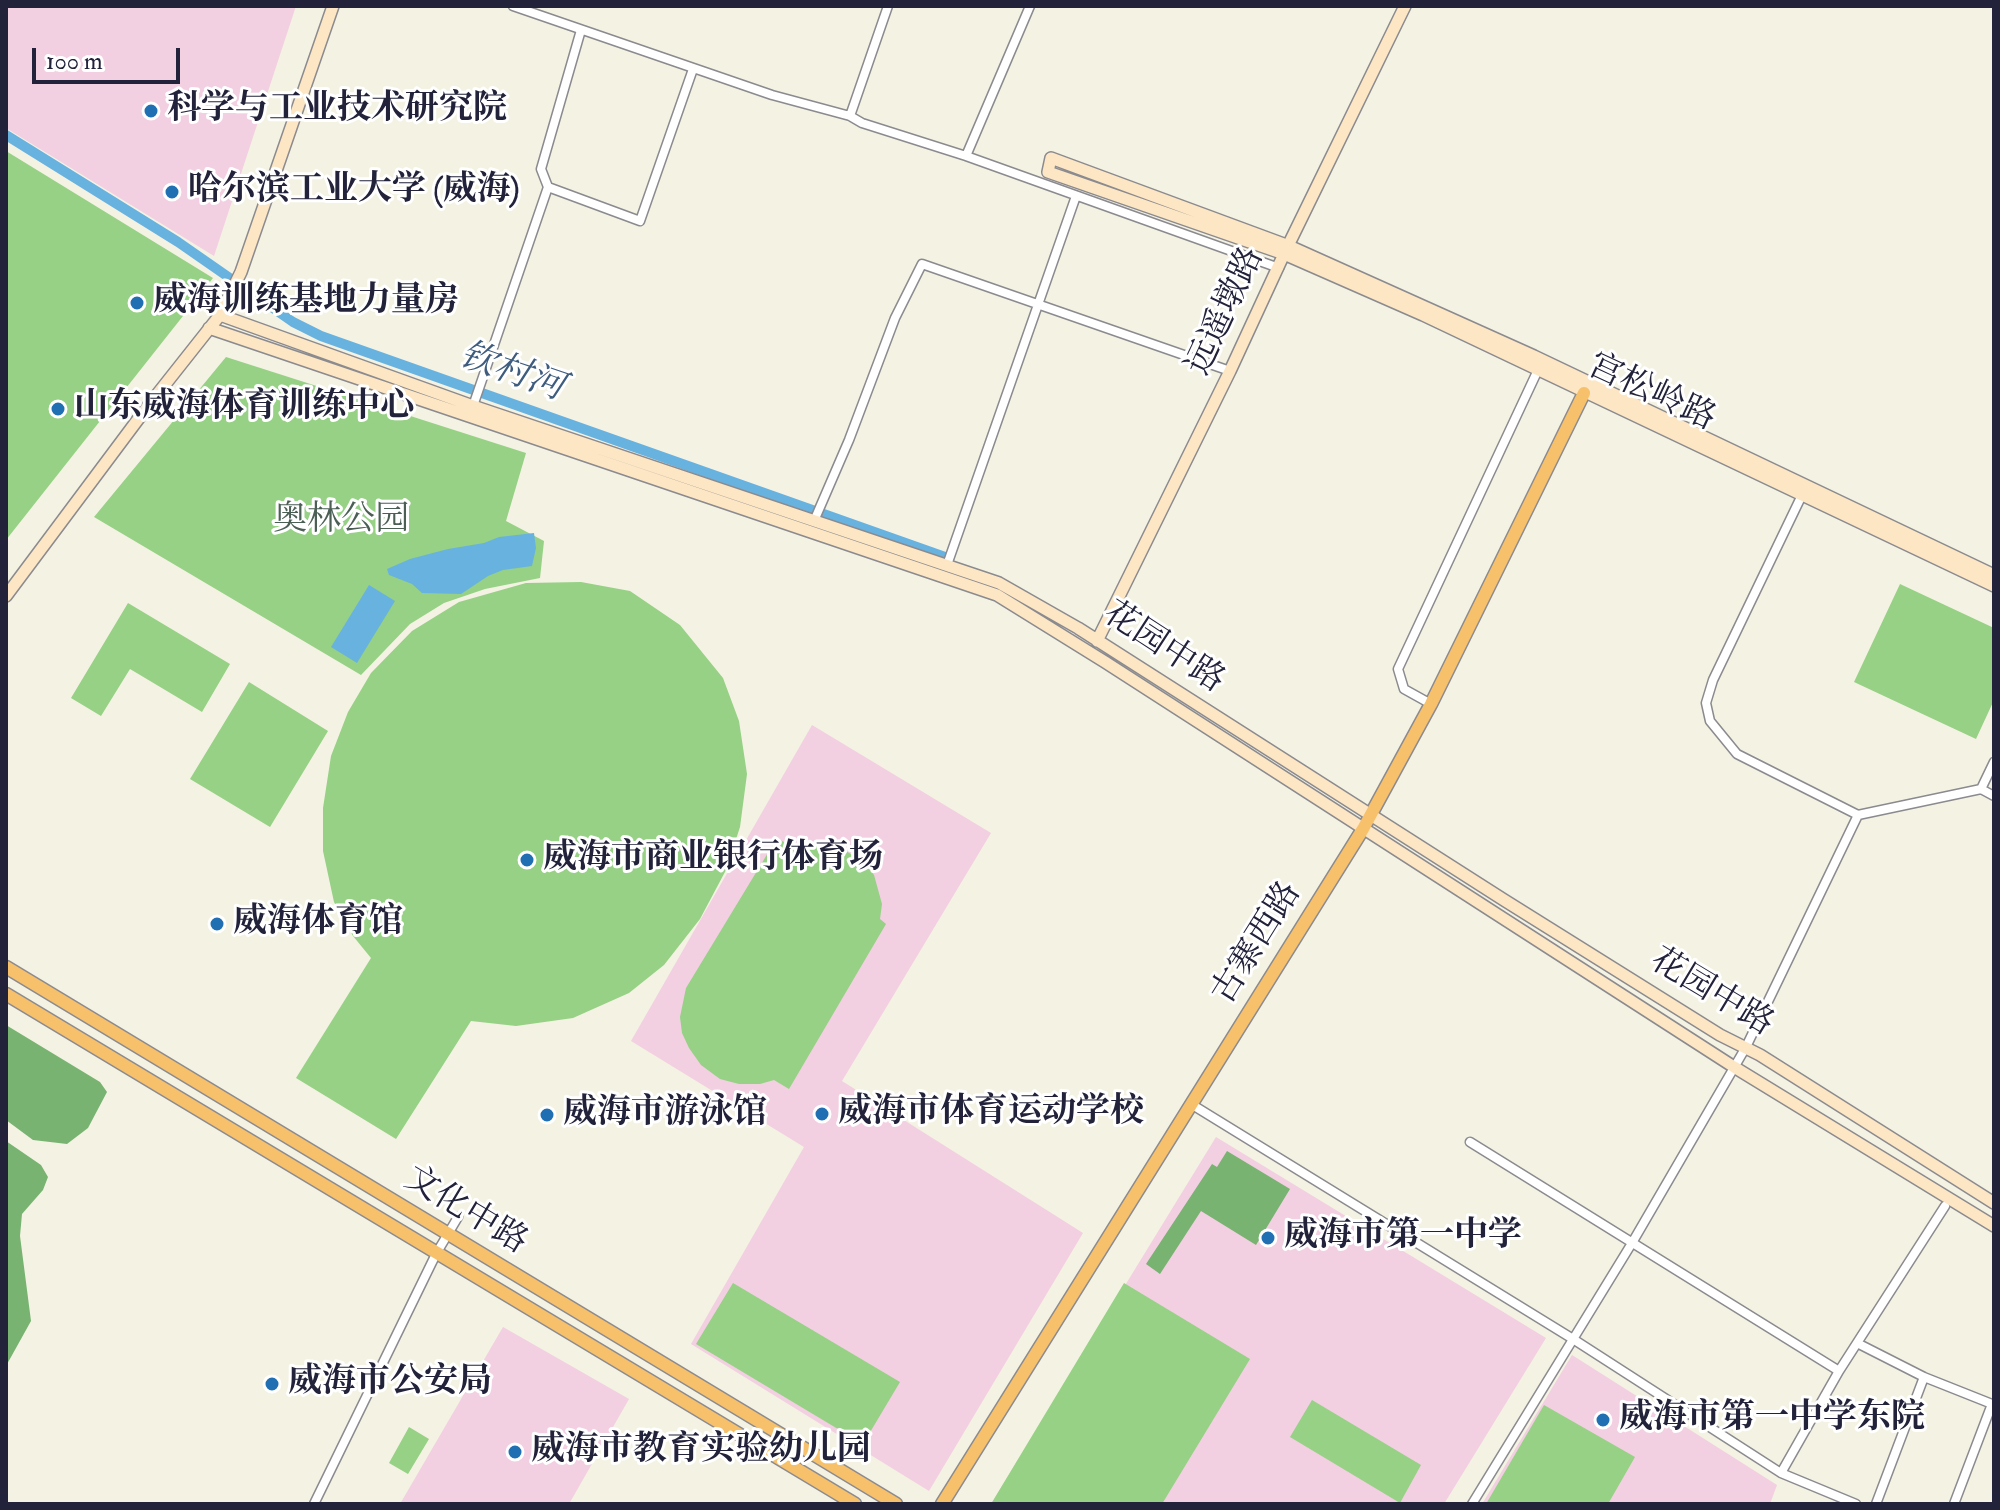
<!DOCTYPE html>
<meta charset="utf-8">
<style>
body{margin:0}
#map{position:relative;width:2000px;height:1510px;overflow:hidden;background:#f4f2e3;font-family:"IM FELL Double Pica",serif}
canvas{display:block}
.frame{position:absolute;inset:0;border:8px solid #22223b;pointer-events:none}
.scale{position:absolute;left:32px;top:48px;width:148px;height:36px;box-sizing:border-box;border:4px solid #22223b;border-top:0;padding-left:10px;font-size:24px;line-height:28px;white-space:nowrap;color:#22223b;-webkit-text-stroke:6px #fff;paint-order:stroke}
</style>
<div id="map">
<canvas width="2000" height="1510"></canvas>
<div class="frame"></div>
<div class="scale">100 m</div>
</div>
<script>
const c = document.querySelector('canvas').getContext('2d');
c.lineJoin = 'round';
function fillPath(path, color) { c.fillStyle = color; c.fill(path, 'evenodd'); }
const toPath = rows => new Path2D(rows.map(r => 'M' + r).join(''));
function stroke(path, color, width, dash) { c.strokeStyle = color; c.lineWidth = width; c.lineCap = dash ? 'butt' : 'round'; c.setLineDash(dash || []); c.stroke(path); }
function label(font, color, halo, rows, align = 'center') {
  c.font = font + ' "IM FELL Double Pica","Noto Serif SC",serif'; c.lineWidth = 6; c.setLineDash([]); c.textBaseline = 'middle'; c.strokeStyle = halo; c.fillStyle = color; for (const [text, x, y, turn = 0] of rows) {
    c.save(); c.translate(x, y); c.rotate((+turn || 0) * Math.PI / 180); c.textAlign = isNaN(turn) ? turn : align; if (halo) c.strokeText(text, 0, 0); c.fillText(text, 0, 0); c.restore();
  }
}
fillPath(toPath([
 [6,6,296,6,214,256,6,128],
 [812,725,991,833,842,1081,1083,1233,929,1491,691,1344,804,1147,631,1041],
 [1216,1137,1546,1338,1444,1504,991,1504],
 [503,1327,629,1399,569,1504,400,1504],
 [1572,1355,1777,1485,1770,1504,1482,1504]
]), '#f2cfe1');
fillPath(toPath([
 [6,151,213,278,6,540],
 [226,357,526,453,506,521,544,541,540,578,485,589,444,603,410,624,361,675,94,517],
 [581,582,630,591,680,625,723,678,739,721,747,774,740,827,726,870,700,919,664,965,629,993,573,1018,516,1026,471,1021,396,1139,296,1078,371,958,353,936,334,902,323,851,323,808,331,756,348,712,371,673,412,631,459,602,526,583],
 [1900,584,1994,628,1994,700,1976,739,1854,682],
 [128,603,230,664,202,712,130,669,101,716,71,698],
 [249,682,328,731,270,827,190,779],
 [777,838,791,846,821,842,838,846,865,863,874,875,882,904,880,919,886,924,789,1089,774,1080,760,1084,739,1084,720,1079,701,1065,689,1048,682,1033,680,1017,686,988],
 [733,1283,900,1382,863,1444,696,1344],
 [1124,1283,1250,1359,1162,1504,991,1504],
 [1312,1400,1421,1465,1400,1503,1290,1437],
 [1544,1405,1635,1457,1608,1504,1486,1504],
 [409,1427,429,1439,408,1474,389,1463]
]), '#96d185');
fillPath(toPath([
 [6,1025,100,1082,107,1092,88,1128,67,1144,33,1140,6,1120],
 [6,1141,41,1165,48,1177,43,1190,22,1214,20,1236,31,1321,6,1366],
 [1227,1151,1290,1189,1256,1245,1201,1211,1160,1274,1146,1264,1212,1164,1217,1167]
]), '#78b372');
fillPath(toPath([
 [534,533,536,548,532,566,503,570,488,576,461,594,422,593,412,584,389,575,387,569,410,559,448,549,484,543,499,537],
 [369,585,395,601,357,663,331,647]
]), '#68b2e0');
stroke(toPath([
 [6,135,178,242,293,322,321,336,945,557]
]), '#68b2e0', 10);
const street = toPath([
 [513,6,772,95,850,116,862,123,966,156,1279,268],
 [850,116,888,6],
 [966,156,1030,6],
 [548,187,640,221,693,69],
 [473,406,548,187,541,169,581,30],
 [1802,495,1713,680,1706,703,1710,721,1737,754,1858,815],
 [814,521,849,440,895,318,922,264,1230,371],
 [947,565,1076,196],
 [1431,704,1404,689,1398,669,1537,372],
 [1981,789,1994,796],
 [1191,1104,1573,1339,1781,1473,1856,1504],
 [1470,1142,1839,1371],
 [1857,1343,1924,1377,1992,1404,1954,1504],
 [1781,1473,1839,1371,1945,1206],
 [314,1504,436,1254,458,1217],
 [1472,1504,1632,1243,1746,1047,1858,815,1981,789,1994,762],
 [1876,1504,1924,1377]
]);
const secondary = toPath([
 [220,315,473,406,999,583,1078,628,1504,900,1720,1035,1760,1055,1994,1203],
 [209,328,997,595,1105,662,1734,1067,1994,1226],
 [1994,575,1534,356,1289,246,1051,158,1048,172,1284,254,1423,315,1994,586],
 [6,596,148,406,220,315,241,272,333,6],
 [1097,641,1230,371,1284,254,1405,6]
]);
const primary = toPath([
 [6,967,896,1504],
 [6,994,855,1504],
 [942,1504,1363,829,1431,704,1584,393]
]);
stroke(street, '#8b8a8f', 11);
stroke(secondary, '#8b8a8f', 14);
stroke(primary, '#8b8a8f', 15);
stroke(street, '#fff', 8);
stroke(secondary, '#fce6c4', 11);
stroke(primary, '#f7c06b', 12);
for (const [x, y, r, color] of [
 [151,111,8,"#1f6fb2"],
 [172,192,8,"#1f6fb2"],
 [137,303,8,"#1f6fb2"],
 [58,409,8,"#1f6fb2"],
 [527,860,8,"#1f6fb2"],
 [217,924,8,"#1f6fb2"],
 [822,1114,8,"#1f6fb2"],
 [547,1115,8,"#1f6fb2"],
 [1268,1238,8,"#1f6fb2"],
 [272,1384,8,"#1f6fb2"],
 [1603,1420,8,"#1f6fb2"],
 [515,1452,8,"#1f6fb2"]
]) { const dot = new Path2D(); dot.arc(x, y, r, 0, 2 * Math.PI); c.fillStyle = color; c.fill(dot); stroke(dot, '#fff', 3); }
label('bold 34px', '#22223b', '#fff', [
 ["科学与工业技术研究院",167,111],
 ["哈尔滨工业大学 (威海)",188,192],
 ["威海训练基地力量房",153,303],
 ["山东威海体育训练中心",74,409],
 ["威海市商业银行体育场",543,860],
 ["威海体育馆",233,924],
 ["威海市体育运动学校",838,1114],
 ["威海市游泳馆",563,1115],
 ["威海市第一中学",1284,1238],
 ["威海市公安局",288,1384],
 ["威海市第一中学东院",1619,1420],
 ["威海市教育实验幼儿园",531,1452]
], 'left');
label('34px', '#22223b', '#fff', [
 ["远遥墩路",1227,312,-65],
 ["宫松岭路",1651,394,25],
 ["花园中路",1163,649,33],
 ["古寨西路",1258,944,-58],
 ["花园中路",1711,994,31],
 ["文化中路",465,1212,31]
]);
label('34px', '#4b5f55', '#fff', [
 ["奥林公园",341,522]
]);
label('italic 36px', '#3e5c7d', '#fff', [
 ["钦村河",511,374,19]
]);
</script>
